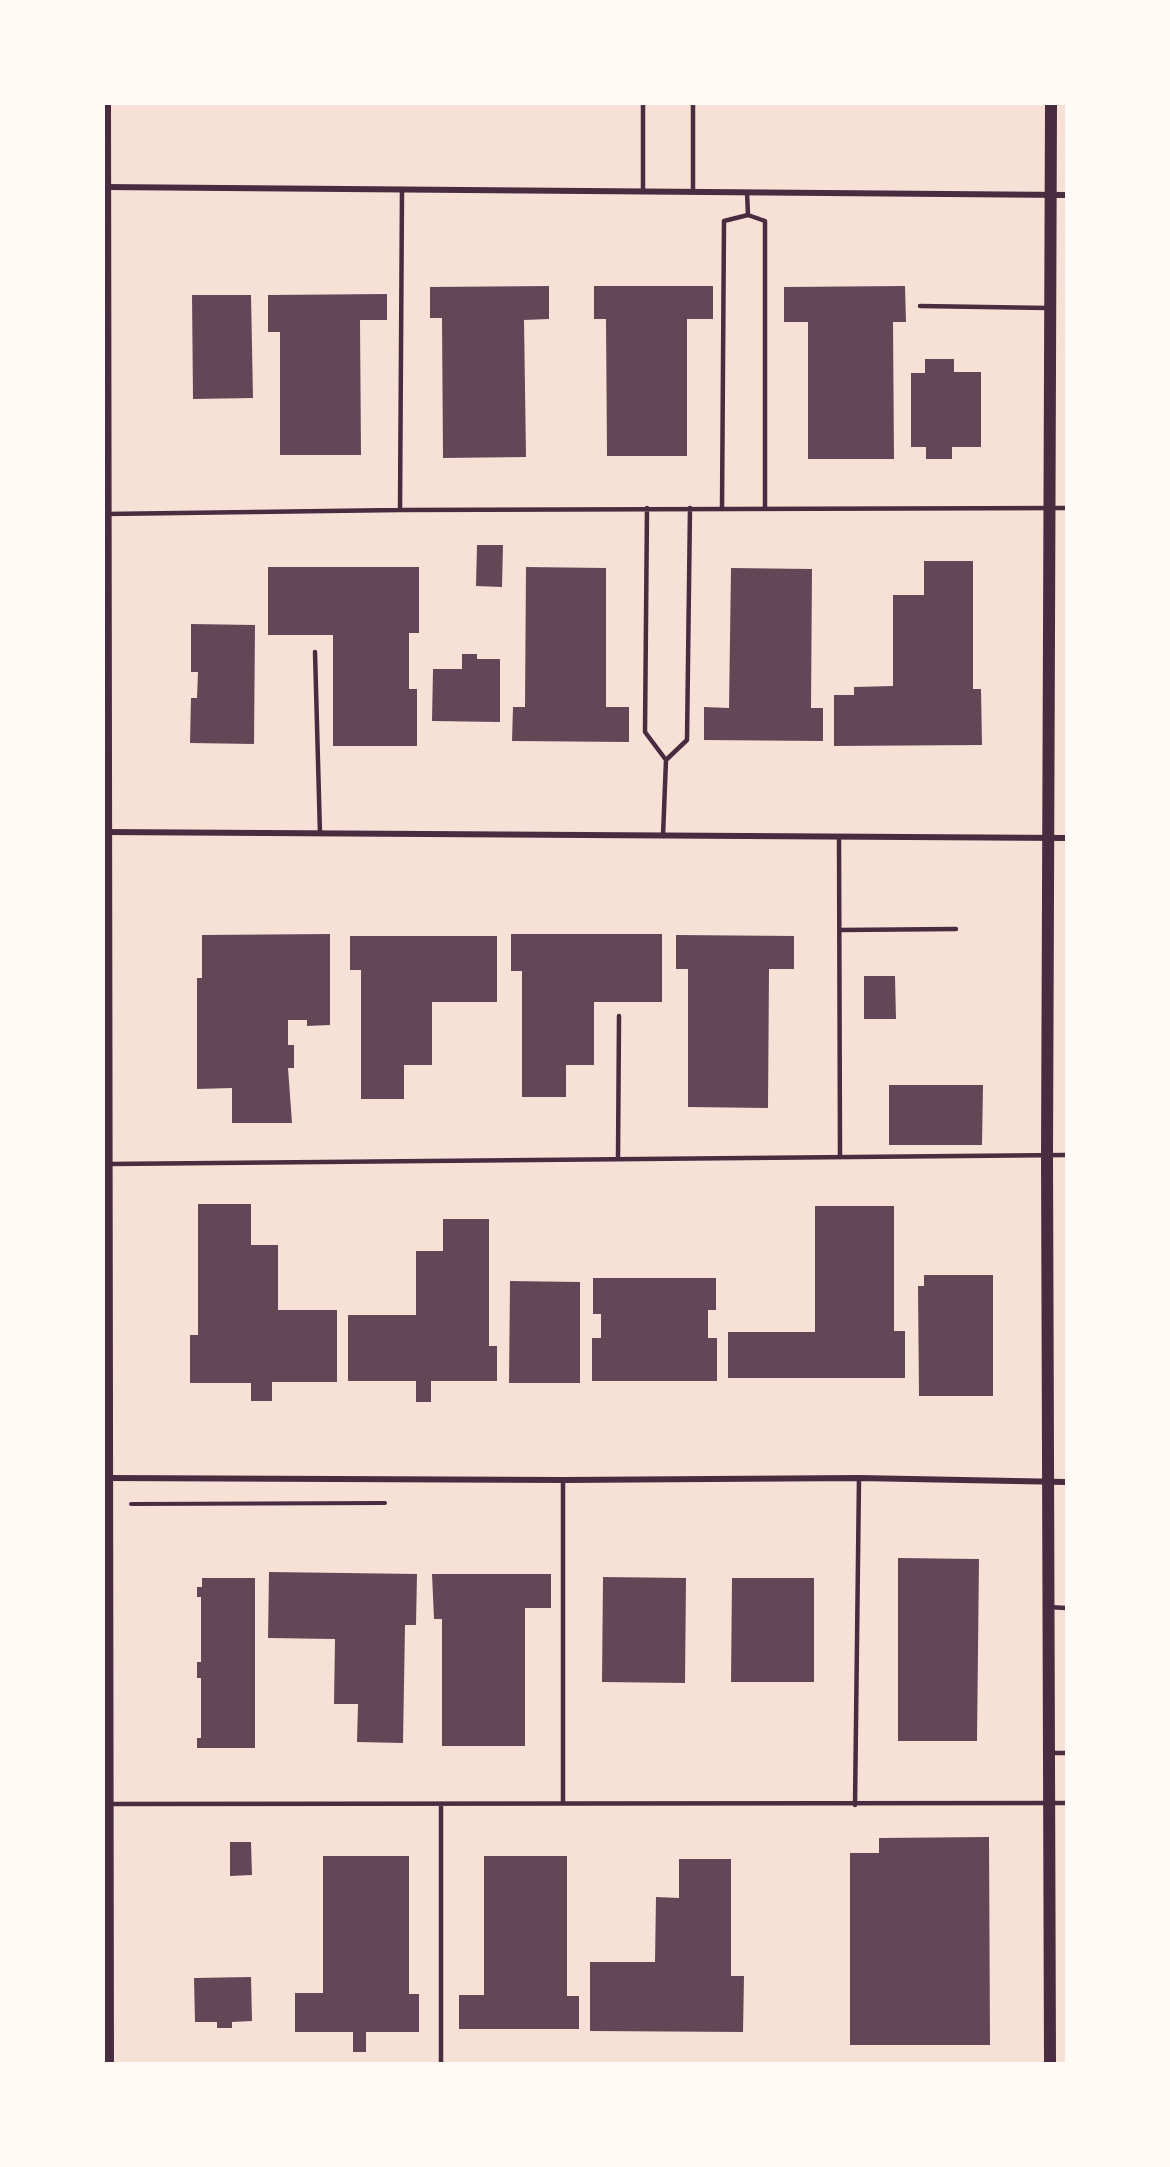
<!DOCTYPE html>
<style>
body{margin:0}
#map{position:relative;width:1170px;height:2167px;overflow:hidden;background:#f7e1d7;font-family:Literata,serif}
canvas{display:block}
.frame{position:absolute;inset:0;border:105px solid #fffaf5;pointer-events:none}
</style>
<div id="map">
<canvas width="1170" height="2167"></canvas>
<div class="frame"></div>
</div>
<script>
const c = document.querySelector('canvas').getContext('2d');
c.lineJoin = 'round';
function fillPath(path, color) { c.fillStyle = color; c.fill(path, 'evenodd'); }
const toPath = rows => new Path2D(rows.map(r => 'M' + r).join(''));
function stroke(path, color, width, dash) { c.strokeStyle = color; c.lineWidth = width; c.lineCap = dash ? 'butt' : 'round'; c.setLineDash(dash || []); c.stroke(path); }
fillPath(toPath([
 [549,286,549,319,524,320,526,457,443,458,442,318,430,318,430,287],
 [594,286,713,286,713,319,687,319,687,456,607,456,606,319,594,319],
 [905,286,906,322,893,322,894,459,808,459,808,322,784,322,784,287],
 [387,294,387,320,360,320,361,455,280,455,280,332,268,332,268,295],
 [192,295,251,295,253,398,193,399],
 [925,359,954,359,954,372,981,372,981,447,952,447,952,459,926,459,926,447,911,447,911,373,925,373],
 [477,545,503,545,502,587,476,586],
 [924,561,973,561,973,689,981,689,982,745,834,746,834,695,854,695,854,687,893,686,893,595,924,595],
 [268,567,419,567,419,633,409,633,409,689,417,689,417,746,333,746,333,635,268,635],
 [526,567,606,568,606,707,629,707,629,742,512,741,513,707,525,707],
 [731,568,812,569,811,708,823,708,823,741,704,740,704,707,729,708],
 [191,624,255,625,254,744,190,743,191,698,197,698,198,672,191,672],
 [462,654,477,654,477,659,500,659,500,722,432,721,433,669,462,669],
 [330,934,330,1025,307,1026,307,1020,288,1020,288,1045,294,1045,294,1068,288,1068,292,1123,232,1123,232,1088,197,1089,197,978,202,978,202,935],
 [511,934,662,934,662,1002,594,1002,594,1065,566,1065,566,1097,522,1097,522,971,511,971],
 [676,935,794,936,794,969,769,969,768,1108,688,1107,688,969,676,969],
 [350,936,497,936,497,1002,432,1002,432,1065,404,1065,404,1099,361,1099,361,970,350,970],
 [864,976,895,976,896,1019,864,1019],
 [889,1085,983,1085,982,1145,889,1145],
 [198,1204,251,1204,251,1245,278,1245,278,1310,337,1310,337,1382,272,1382,272,1401,251,1401,251,1383,190,1383,190,1335,198,1335],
 [815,1206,894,1206,894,1331,905,1331,905,1378,728,1378,728,1332,815,1332],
 [443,1219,489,1219,489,1346,497,1346,497,1381,431,1381,431,1402,416,1402,416,1381,348,1381,348,1315,416,1315,416,1251,443,1251],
 [924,1275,993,1275,993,1396,919,1396,918,1286,924,1286],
 [593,1278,716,1278,716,1310,708,1310,708,1338,717,1338,717,1381,592,1381,592,1338,601,1338,601,1314,593,1314],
 [510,1281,580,1282,580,1383,509,1383],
 [898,1558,979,1559,977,1741,898,1741],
 [269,1572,417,1574,416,1625,405,1625,403,1743,357,1742,358,1704,334,1704,335,1639,268,1638],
 [432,1574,551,1574,551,1608,525,1608,525,1746,442,1746,442,1619,434,1619],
 [603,1577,686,1578,685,1683,602,1682],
 [202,1578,255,1578,255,1748,197,1748,197,1738,201,1738,201,1678,197,1678,197,1662,201,1662,201,1597,197,1597,197,1587,202,1587],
 [732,1578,814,1578,814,1682,731,1682],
 [989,1837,990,2045,850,2045,850,1853,879,1853,879,1838],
 [230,1842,251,1842,252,1875,230,1876],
 [323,1856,409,1856,409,1994,419,1994,419,2032,366,2032,366,2052,353,2052,353,2032,295,2032,295,1993,323,1993],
 [484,1856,567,1856,567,1996,579,1996,579,2029,459,2029,459,1995,484,1995],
 [679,1859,731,1859,731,1976,744,1976,743,2032,590,2031,590,1962,655,1962,656,1897,679,1898],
 [251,1977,252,2021,232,2022,232,2028,217,2028,217,2022,195,2022,194,1978]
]), '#644757');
stroke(toPath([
 [131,1504,385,1503]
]), '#4a2c40', 4);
stroke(toPath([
 [643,104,643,192],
 [693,191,693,104],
 [747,192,748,215],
 [920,306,1048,308],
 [647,508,645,732,666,760,663,836],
 [722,508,724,221,748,215,765,221,765,507],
 [400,510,402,189],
 [106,514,400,510,1066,508],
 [315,652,320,834],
 [666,760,687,740,690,508],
 [839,837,840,1157],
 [840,930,956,929],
 [618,1159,619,1016],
 [109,1164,1066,1155],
 [1048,1607,1066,1608],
 [1051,1753,1066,1753],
 [563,1803,563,1480],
 [110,1804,1066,1803],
 [441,1804,441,2064],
 [855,1805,859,1478]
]), '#4a2c40', 4.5);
stroke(toPath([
 [104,187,1066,195],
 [104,832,1066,838],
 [107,1478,563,1480,859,1478,1066,1482]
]), '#4a2c40', 6);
stroke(toPath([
 [106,104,109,2064]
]), '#4a2c40', 10);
stroke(toPath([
 [1050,2064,1047,1155,1051,104]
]), '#4a2c40', 12);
</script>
